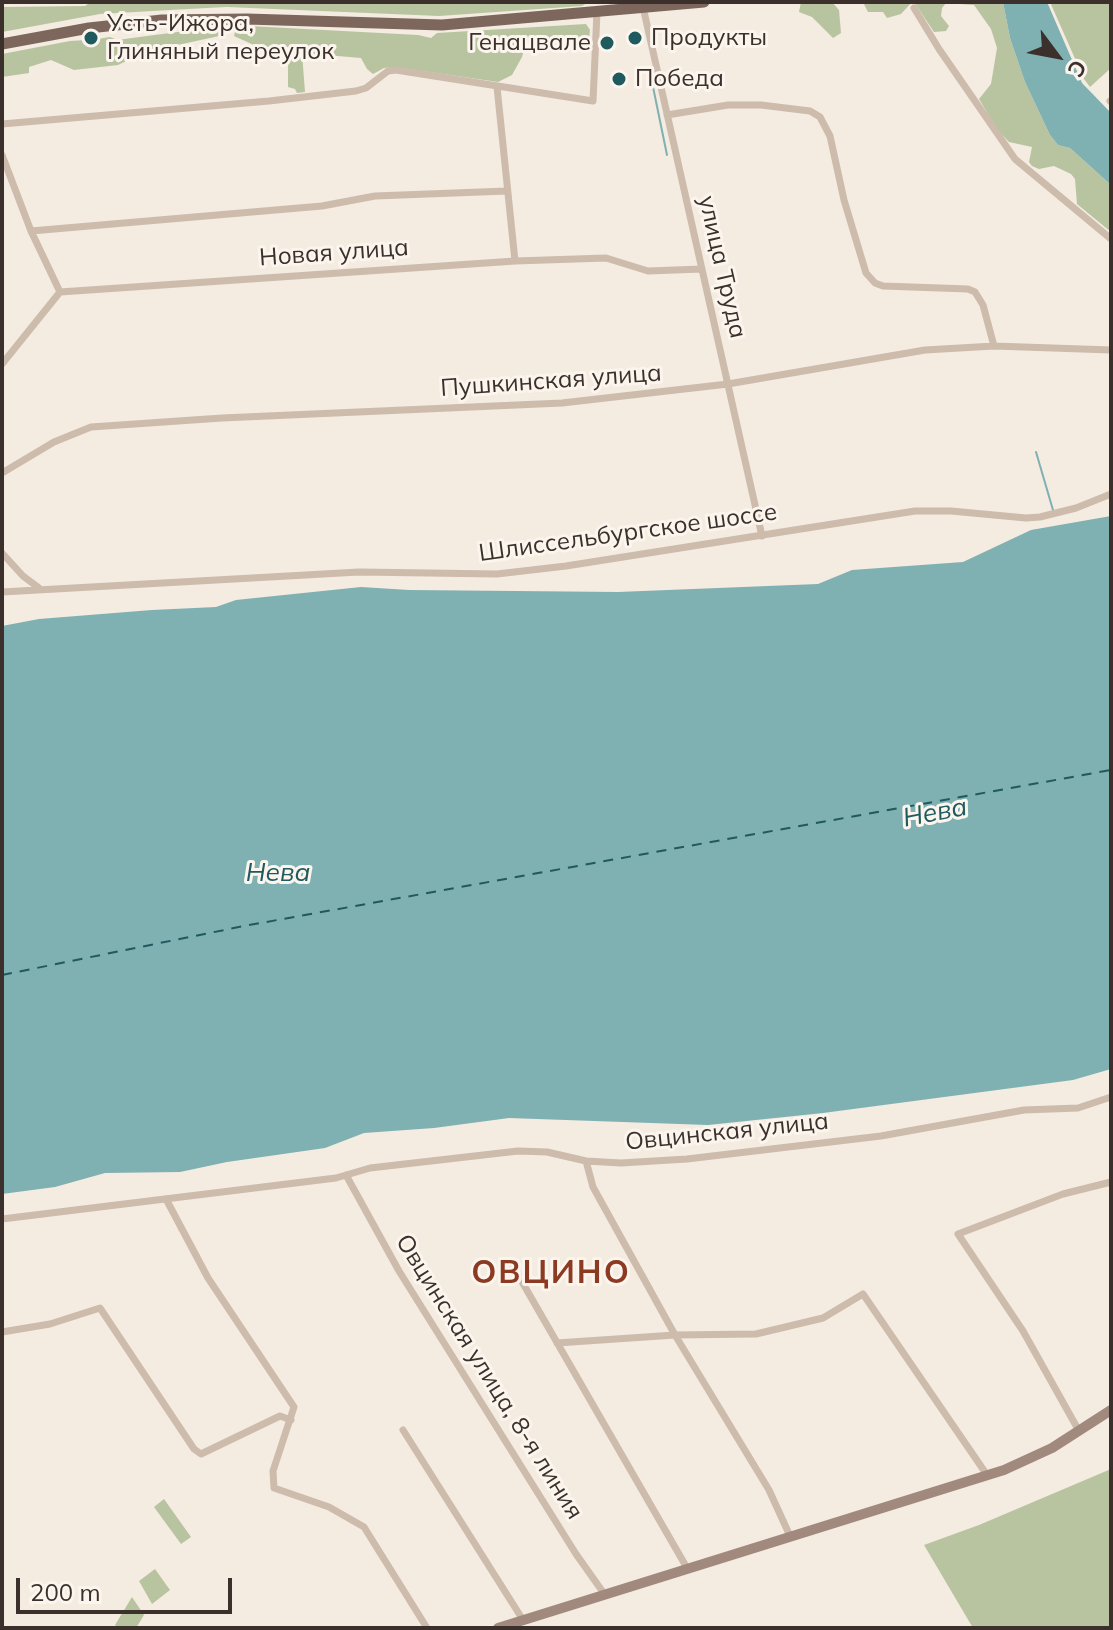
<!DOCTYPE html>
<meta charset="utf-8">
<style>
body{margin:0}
#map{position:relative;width:1113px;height:1630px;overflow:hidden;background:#f4ebe1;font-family:Mulish,sans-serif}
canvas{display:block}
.frame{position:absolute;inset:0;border:4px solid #3b302b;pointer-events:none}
.north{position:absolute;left:1017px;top:16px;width:80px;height:80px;-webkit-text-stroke:6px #fbf5ee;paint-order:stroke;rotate:122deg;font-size:22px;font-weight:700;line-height:32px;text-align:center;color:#3b302b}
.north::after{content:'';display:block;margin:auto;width:28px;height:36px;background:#3b302b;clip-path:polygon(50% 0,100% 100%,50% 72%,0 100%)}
.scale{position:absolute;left:16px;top:1578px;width:216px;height:36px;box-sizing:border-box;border:4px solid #3b302b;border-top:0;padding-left:10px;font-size:24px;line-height:28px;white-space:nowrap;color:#3b302b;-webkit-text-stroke:6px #fbf5ee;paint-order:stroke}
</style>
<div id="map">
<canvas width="1113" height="1630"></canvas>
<div class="frame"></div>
<div class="north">С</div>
<div class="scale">200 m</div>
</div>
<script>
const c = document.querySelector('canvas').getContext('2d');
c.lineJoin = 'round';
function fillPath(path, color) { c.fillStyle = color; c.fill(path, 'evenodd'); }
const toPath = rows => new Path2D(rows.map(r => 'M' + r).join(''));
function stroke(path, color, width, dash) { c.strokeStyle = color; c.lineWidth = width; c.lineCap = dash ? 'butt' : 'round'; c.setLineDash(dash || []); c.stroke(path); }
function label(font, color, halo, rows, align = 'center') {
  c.font = font + ' Mulish,sans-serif'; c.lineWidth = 6; c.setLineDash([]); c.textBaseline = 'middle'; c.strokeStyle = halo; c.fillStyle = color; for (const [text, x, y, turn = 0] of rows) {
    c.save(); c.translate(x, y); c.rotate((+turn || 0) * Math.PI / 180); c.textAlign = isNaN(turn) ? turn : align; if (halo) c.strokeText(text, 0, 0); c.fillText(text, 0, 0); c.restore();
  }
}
fillPath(toPath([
 [91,2,589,2,582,6,439,16,227,7,188,9,100,14,2,32,2,7,85,6],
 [801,2,832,2,839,10,841,33,833,38,812,17,799,12],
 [863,2,912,2,901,14,887,18,883,12,868,12],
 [914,2,1003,2,1010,38,1025,82,1050,135,1058,145,1070,148,1111,185,1111,232,1077,204,1075,179,1071,174,1054,166,1039,169,1032,166,1029,162,1032,147,1009,142,997,129,979,99,991,84,997,48,991,29,974,5,946,3,942,8,941,16,949,26,946,31,934,32],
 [1050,2,1111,2,1111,68,1090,87,1084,79],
 [586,24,590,30,589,39,526,43,522,57,512,75,498,82,395,67,384,68,373,74,367,69,361,58,302,53,305,92,297,93,295,89,288,87,288,47,258,47,234,36,235,32,249,26,418,35,431,38,437,33],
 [223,26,226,28,224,35,145,52,118,65,74,70,51,60,29,67,29,73,2,77,2,54,70,41,87,40,89,45,97,44,97,39,110,37,117,40],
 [1111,1469,1111,1628,973,1628,924,1545,979,1525],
 [164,1499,191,1537,181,1544,154,1507],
 [155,1569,170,1590,152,1604,139,1581],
 [132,1597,144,1615,136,1628,119,1628,115,1625]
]), '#b8c4a0');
fillPath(toPath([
 [1003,2,1047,2,1082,83,1111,113,1111,185,1070,148,1058,145,1050,135,1025,82,1010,38],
 [1111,516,1111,1069,1073,1080,823,1113,708,1125,509,1118,434,1128,364,1133,325,1148,227,1162,180,1172,105,1173,55,1187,2,1194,2,626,39,619,152,610,216,607,236,600,361,587,409,590,618,592,818,584,852,570,963,562,1031,530]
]), '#7fb0b2');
stroke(toPath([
 [652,82,667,155],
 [1036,452,1053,510]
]), '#7fb0b2', 2);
stroke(toPath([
 [2,975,244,926,1111,770]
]), '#1f5a5e', 2, [10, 8]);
stroke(toPath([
 [643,7,762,536],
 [914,8,939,49,1015,159,1111,239],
 [497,87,515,261],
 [1110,101,1111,102],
 [667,115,728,105,761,105,810,111,820,117,830,136,844,200,866,273,875,283,883,286,968,289,975,292,983,305,994,346],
 [2,124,269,101,356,91,366,88,388,71,396,70,593,101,597,12],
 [2,155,31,231,60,292],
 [31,231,322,206,375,196,507,191],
 [2,364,60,292,515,261,606,258,648,271,702,269],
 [2,473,54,442,91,427,222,418,562,403,728,384,925,350,994,346,1111,350],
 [2,553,23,576,39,588],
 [2,592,359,572,497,574,566,566,915,511,951,511,1026,518,1040,517,1076,508,1111,494],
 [586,1161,593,1187,675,1335,769,1490,790,1536],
 [346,1175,399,1271,576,1554,605,1595],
 [166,1199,208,1278,294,1407,273,1471,274,1488,329,1507,364,1527,427,1628],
 [2,1219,336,1178,370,1168,518,1151,547,1152,586,1161,621,1163,687,1159,881,1136,1024,1110,1078,1108,1111,1097],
 [510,1261,687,1568],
 [2,1332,50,1324,100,1308,194,1449,201,1454,280,1416,291,1420],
 [557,1343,675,1335,756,1334,823,1318,863,1294,987,1475],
 [403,1430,523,1620],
 [1079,1431,1023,1331,958,1234,1063,1194,1111,1182]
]), '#cdbbac', 7);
stroke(toPath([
 [498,1628,1004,1470,1052,1448,1111,1410]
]), '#a18a7d', 10);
stroke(toPath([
 [2,44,89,28,162,20,247,19,442,25,704,2]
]), '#7d675c', 11);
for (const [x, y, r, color] of [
 [91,38,8,"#1f5a5e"],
 [635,38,8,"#1f5a5e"],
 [607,43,8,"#1f5a5e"],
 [619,79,8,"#1f5a5e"]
]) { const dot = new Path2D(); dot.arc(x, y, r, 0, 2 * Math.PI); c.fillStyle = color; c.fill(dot); stroke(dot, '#fbf5ee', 3); }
label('24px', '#3b302b', '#fbf5ee', [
 ["Усть-Ижора,",107,24],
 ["Глиняный переулок",107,52],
 ["Продукты",651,38],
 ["Генацвале",591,43,"right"],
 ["Победа",635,79]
], 'left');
label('24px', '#3b302b', '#fbf5ee', [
 ["Новая улица",334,253,-4],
 ["улица Труда",722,267,77],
 ["Пушкинская улица",551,381,-4],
 ["Шлиссельбургское шоссе",628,533,-8],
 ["Овцинская улица",727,1132,-6],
 ["Овцинская улица, 8-я линия",489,1377,58]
]);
label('italic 26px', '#1f5a5e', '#fbf5ee', [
 ["Нева",935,813,-11],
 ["Нева",278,873]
]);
c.letterSpacing = '2px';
label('bold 32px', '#8c3b22', '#fbf5ee', [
 ["ОВЦИНО",551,1273]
]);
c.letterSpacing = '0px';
</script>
